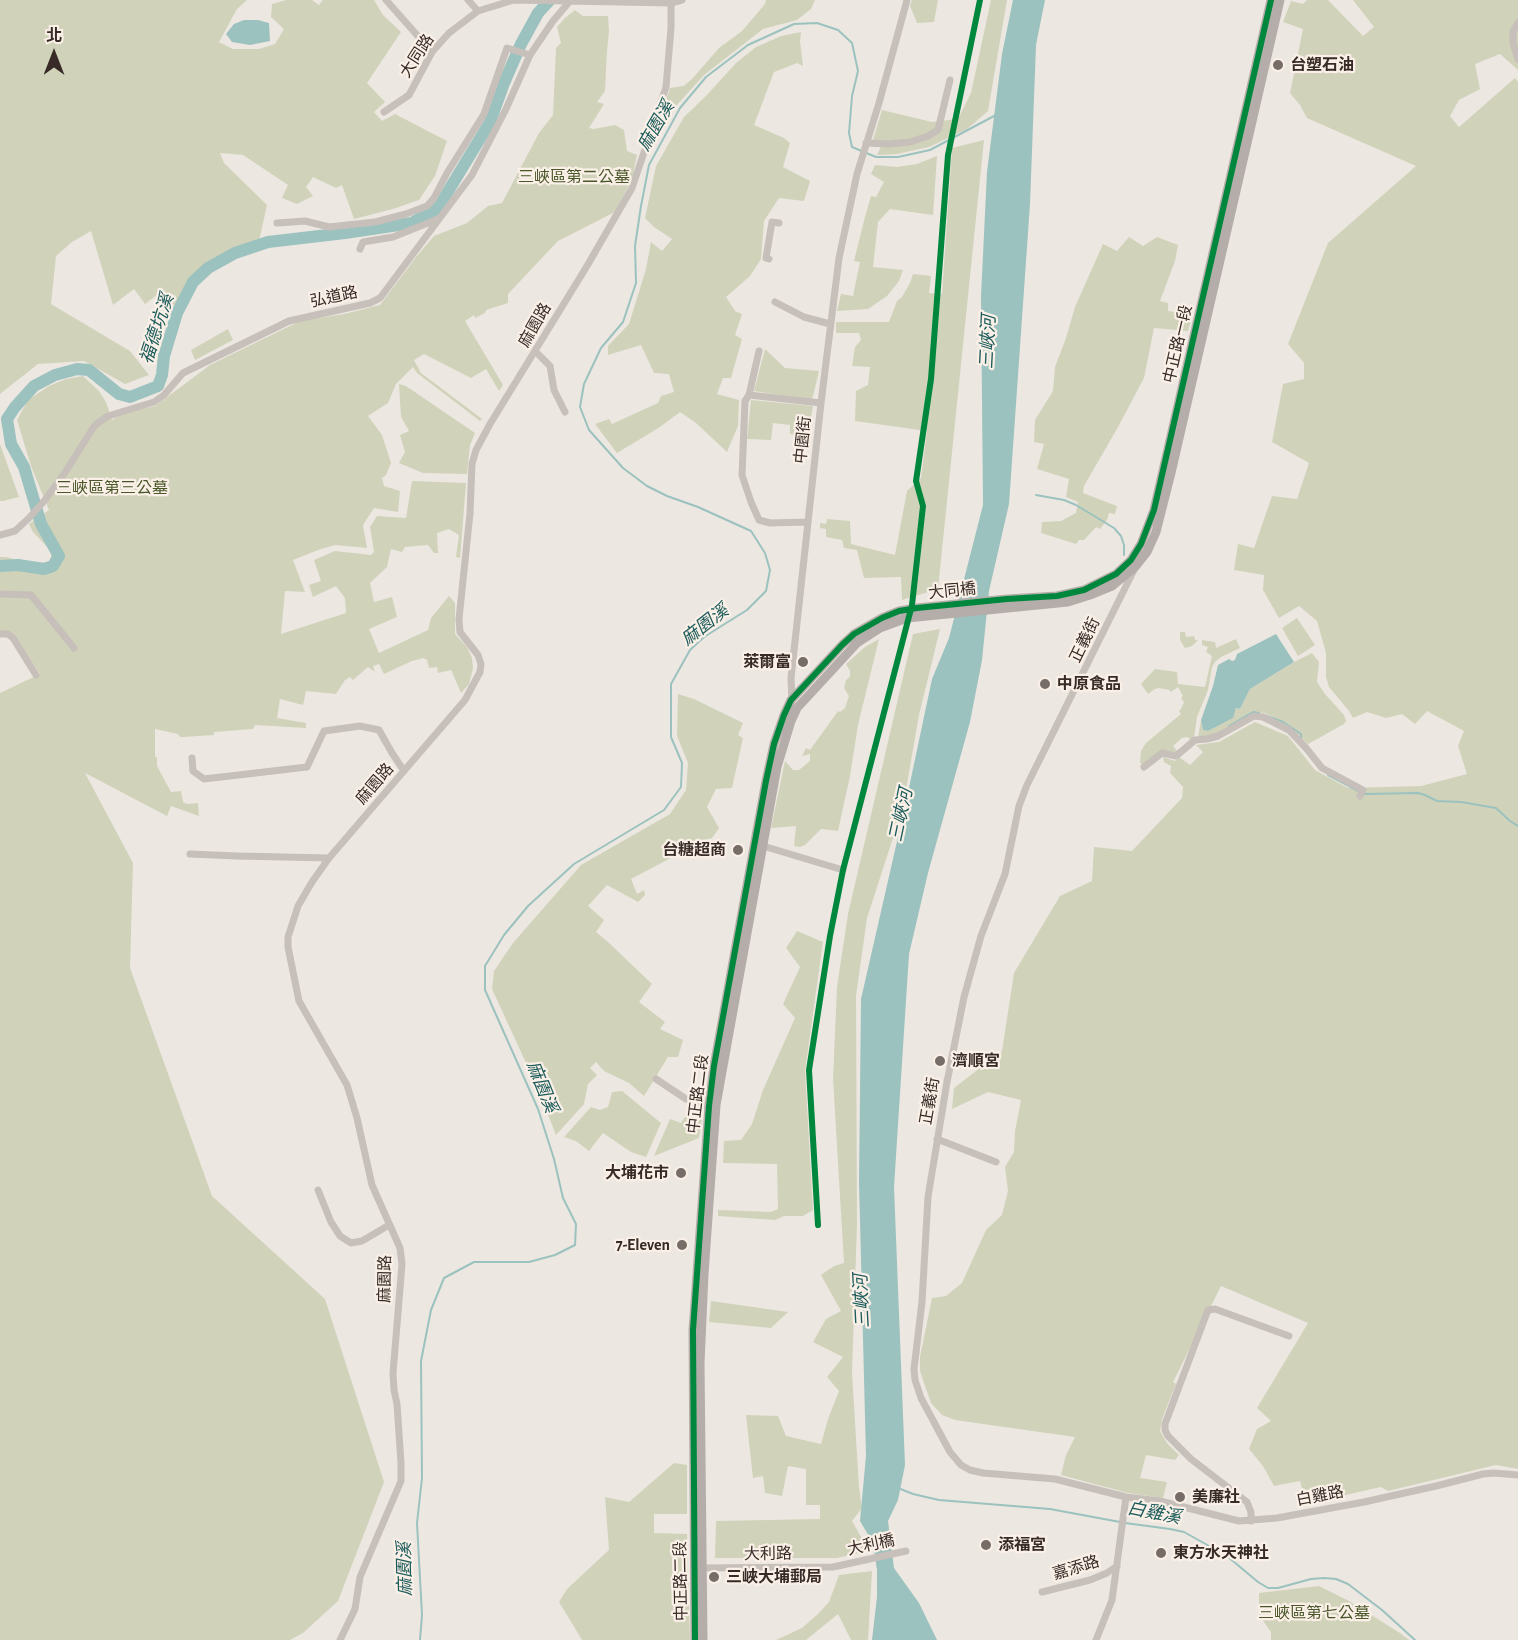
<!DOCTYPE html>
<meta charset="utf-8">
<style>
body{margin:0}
#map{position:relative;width:1518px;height:1640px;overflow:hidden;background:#ede7e1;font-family:"Alegreya Sans","Noto Sans TC",sans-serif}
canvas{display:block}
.north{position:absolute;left:24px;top:24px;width:60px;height:60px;-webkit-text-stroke:4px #faf0e7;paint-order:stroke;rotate:0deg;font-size:16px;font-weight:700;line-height:24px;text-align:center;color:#382b27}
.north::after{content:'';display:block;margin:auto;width:21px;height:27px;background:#382b27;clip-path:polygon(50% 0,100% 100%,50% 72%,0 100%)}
</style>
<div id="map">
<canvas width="1518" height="1640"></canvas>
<div class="north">北</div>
</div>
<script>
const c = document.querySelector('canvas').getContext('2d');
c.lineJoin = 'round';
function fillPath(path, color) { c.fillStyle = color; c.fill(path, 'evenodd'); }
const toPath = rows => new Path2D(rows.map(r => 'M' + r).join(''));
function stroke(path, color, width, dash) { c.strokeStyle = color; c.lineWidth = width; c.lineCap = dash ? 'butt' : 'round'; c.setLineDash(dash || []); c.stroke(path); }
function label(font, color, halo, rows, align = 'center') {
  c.font = font + ' "Alegreya Sans","Noto Sans TC",sans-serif'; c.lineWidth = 4.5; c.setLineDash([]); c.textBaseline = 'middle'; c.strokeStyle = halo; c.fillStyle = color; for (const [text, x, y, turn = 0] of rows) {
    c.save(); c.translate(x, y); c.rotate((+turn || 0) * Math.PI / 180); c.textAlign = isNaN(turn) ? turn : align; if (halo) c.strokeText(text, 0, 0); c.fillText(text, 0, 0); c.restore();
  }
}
fillPath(toPath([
 [0,0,247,0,237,9,219,42,233,49,259,49,275,44,284,29,271,17,272,4,286,0,312,0,319,5,323,0,374,0,383,15,401,32,367,83,385,102,374,112,382,121,395,114,447,141,435,176,419,200,393,209,354,219,342,185,336,188,313,177,306,187,313,196,297,204,282,198,288,185,243,155,220,153,224,163,267,205,259,241,234,248,207,262,190,277,176,305,168,304,161,292,145,304,134,289,113,305,91,231,72,242,56,256,51,304,130,351,149,375,125,384,84,361,38,364,0,394],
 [766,0,815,0,811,9,797,20,763,29,704,75,676,106,664,106,670,88,684,86,693,78,719,48,742,31,765,4],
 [912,0,938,0,934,22,917,23,910,6],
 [991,0,1007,0,988,111,967,129,929,147,897,154,877,155,883,142,873,140,882,110,932,122,958,119,971,93],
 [1307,0,1328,0,1363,36,1374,27,1353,0,1518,0,1518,70,1500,54,1475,64,1480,89,1459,100,1450,116,1459,127,1515,78,1518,82,1518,1469,1496,1465,1388,1491,1381,1487,1323,1500,1318,1492,1303,1493,1300,1481,1274,1486,1263,1466,1249,1449,1257,1429,1271,1421,1257,1408,1308,1323,1221,1286,1173,1382,1176,1384,1162,1419,1160,1431,1167,1443,1179,1455,1175,1460,1146,1455,1140,1478,1167,1482,1163,1498,1128,1493,1061,1475,1066,1455,1075,1437,955,1420,942,1415,931,1403,925,1386,920,1371,920,1357,932,1298,946,1296,962,1283,986,1230,1002,1215,1008,1191,1005,1167,1014,1152,1015,1131,1021,1100,988,1092,952,1109,954,1088,1002,1051,1014,973,1060,896,1092,881,1094,847,1132,851,1182,798,1183,787,1170,773,1171,766,1164,762,1163,757,1175,761,1179,757,1190,765,1203,752,1196,745,1219,742,1255,722,1288,736,1315,770,1348,788,1421,786,1467,774,1458,746,1464,731,1427,711,1415,724,1402,714,1386,718,1367,712,1353,718,1349,711,1329,687,1326,677,1326,653,1317,621,1299,606,1279,618,1263,590,1264,575,1234,570,1238,544,1254,548,1272,496,1297,499,1309,463,1272,442,1283,384,1304,379,1304,363,1288,344,1328,243,1416,166,1307,118,1300,105,1290,93,1303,29,1283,22,1291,1,1303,4],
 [575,10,583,16,608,16,609,31,607,51,605,91,597,102,604,104,589,128,594,129,615,125,624,130,627,151,637,155,632,179,615,212,558,241,508,294,508,303,486,310,485,313,475,318,474,315,465,321,503,385,499,391,486,369,471,378,424,354,414,360,421,373,482,419,480,421,446,395,417,373,413,367,396,384,388,403,368,416,382,435,391,463,386,475,382,478,384,486,400,491,398,512,374,508,363,525,367,548,335,545,318,550,293,560,305,592,285,591,281,634,346,613,345,598,336,586,313,597,309,585,321,581,314,560,335,551,371,555,374,552,370,527,377,516,406,518,412,481,466,483,460,558,456,557,459,535,449,529,437,533,438,553,434,553,428,545,405,547,402,552,391,549,387,567,370,583,374,602,392,597,397,617,369,629,379,653,428,630,431,618,449,596,455,603,455,634,467,647,472,658,473,668,469,684,461,693,451,670,438,673,437,667,429,668,427,660,423,658,412,661,384,674,379,664,373,666,375,672,368,667,353,680,350,677,345,680,336,694,306,691,303,705,280,699,277,718,306,723,306,728,255,725,253,729,214,732,214,735,183,737,180,737,178,734,155,729,155,757,157,757,157,766,171,792,181,791,183,802,187,804,198,803,199,816,171,806,167,816,85,773,133,863,130,968,212,1196,325,1299,384,1482,338,1601,303,1633,290,1640,0,1640,0,693,40,674,12,633,0,632,0,557,6,557,35,565,46,564,50,560,52,552,33,532,29,524,49,510,31,466,17,420,28,400,49,386,66,379,83,376,99,391,106,402,112,420,119,415,155,406,210,365,300,321,344,314,380,305,416,257,434,236,467,223,488,206,502,203,539,133,553,115,556,48,561,43,557,27,565,18],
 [801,32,800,41,803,66,797,63,774,72,754,125,784,138,790,143,783,167,810,181,804,201,779,198,764,221,761,259,750,276,726,297,735,311,742,314,735,335,742,339,731,378,723,378,717,394,739,400,738,426,727,452,696,423,680,412,660,427,617,453,595,424,609,419,612,424,658,403,661,396,674,392,669,374,654,373,641,345,608,355,608,346,629,324,646,269,651,242,662,251,672,239,654,227,645,218,656,166,684,117,706,96,736,63,756,47,781,36],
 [984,140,938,589,902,600,901,577,864,578,857,550,844,548,842,540,826,537,826,529,820,528,820,523,826,524,827,519,850,521,851,544,895,555,907,491,921,478,927,431,855,421,856,391,868,385,870,367,852,366,855,347,861,340,859,333,836,333,836,322,889,322,897,301,902,297,910,283,913,274,931,276,929,293,942,294,952,148],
 [937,156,933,215,890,209,878,222,873,267,903,270,899,281,887,296,868,309,837,311,841,294,853,296,860,262,854,261,865,217,871,196,876,197,884,182,871,174,875,165,897,167,917,164],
 [1129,237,1143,246,1157,237,1178,245,1175,261,1160,301,1168,303,1168,311,1193,315,1188,331,1154,328,1144,378,1118,427,1084,486,1083,493,1117,506,1115,514,1109,513,1107,520,1100,529,1096,527,1084,540,1079,540,1076,544,1041,533,1042,522,1061,521,1076,513,1078,502,1066,497,1069,479,1037,469,1044,444,1034,442,1035,420,1053,391,1055,367,1066,338,1075,307,1103,244,1117,251],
 [228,329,233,340,195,360,191,350],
 [765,349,785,368,819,371,812,400,754,391],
 [399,384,406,386,475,433,470,445,467,474,423,473,399,463,405,452,400,435,409,431,401,417],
 [751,400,813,406,808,436,790,434,790,425,773,423,771,440,747,439],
 [0,444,19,497,3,501,0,501],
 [1297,618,1315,645,1298,656,1282,628],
 [940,629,919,715,903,807,867,918,856,996,857,1224,852,1372,859,1488,862,1508,852,1521,869,1551,837,1558,715,1558,716,1521,820,1519,820,1505,806,1505,806,1469,788,1466,782,1496,765,1493,763,1476,753,1478,746,1415,778,1416,786,1436,821,1444,828,1419,839,1391,827,1377,843,1357,813,1342,826,1319,841,1311,821,1275,834,1266,844,1263,833,1079,837,987,848,914,913,634],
 [1180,632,1185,632,1186,637,1194,636,1195,640,1198,640,1192,646,1185,648,1180,640],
 [879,639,858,725,850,776,838,831,821,829,805,845,800,847,794,846,796,826,771,828,785,761,793,770,799,770,810,761,810,754,802,756,806,748,810,750,838,711,840,712,845,708,849,696,844,688,846,680,850,677,850,671,846,664,865,647],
 [1236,639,1240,648,1221,657,1215,662,1212,667,1208,690,1197,717,1194,738,1191,741,1188,737,1182,738,1173,746,1178,752,1175,755,1161,752,1144,765,1140,763,1141,751,1146,743,1181,714,1179,711,1181,709,1184,702,1181,698,1183,696,1178,687,1171,692,1169,690,1159,688,1155,689,1148,694,1141,684,1155,669,1177,672,1178,684,1205,687,1212,656,1206,652,1208,647,1202,645,1202,640,1215,642,1216,648],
 [1312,653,1319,662,1317,682,1325,694,1344,715,1346,721,1344,724,1308,744,1288,725,1265,713,1252,712,1217,734,1207,737,1198,737,1201,720,1203,730,1208,731,1232,718,1236,708,1240,709,1250,689,1294,662],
 [678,694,694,699,743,723,738,735,743,738,732,788,716,789,707,807,719,828,712,838,689,844,684,851,631,879,637,894,644,890,645,895,638,902,607,885,588,906,604,920,596,932,608,942,652,984,639,1002,665,1022,660,1029,683,1040,678,1057,668,1057,644,1096,629,1083,604,1071,596,1062,590,1068,597,1075,588,1084,584,1104,556,1135,538,1089,492,989,494,971,513,943,581,865,670,814,686,790,688,763,677,736],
 [797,931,823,942,805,1071,813,1210,803,1216,784,1216,775,1220,718,1216,718,1210,771,1212,778,1209,777,1164,723,1163,724,1141,741,1140,752,1124,763,1090,795,1018,783,1004,800,967,786,948],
 [622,1091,661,1123,646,1157,631,1152,603,1133,589,1151,576,1141,564,1137,591,1107,600,1110,608,1107,612,1092],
 [685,1117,702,1118,699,1138,654,1156,670,1119,681,1123],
 [711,1301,788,1312,771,1328,709,1322],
 [674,1463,687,1465,687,1514,654,1514,654,1533,687,1534,690,1640,582,1640,559,1602,567,1589,609,1550,605,1497,629,1502],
 [872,1571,868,1640,851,1640,838,1614,806,1640,776,1640,802,1628,819,1613,829,1602,839,1575],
 [1319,1586,1349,1601,1400,1633,1409,1640,1271,1640,1271,1632,1259,1615,1259,1593]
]), '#d0d3ba');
fillPath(toPath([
 [1013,0,1045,0,1036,45,1030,204,1009,504,989,591,982,660,970,722,928,873,909,954,894,1187,905,1465,898,1500,888,1521,894,1568,919,1603,937,1640,872,1640,877,1597,877,1570,873,1543,860,1521,866,1456,859,1182,861,999,906,802,932,679,949,638,983,505,981,296,987,172,1002,54],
 [244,20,258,20,269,23,270,41,250,45,232,42,226,34,234,24],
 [1276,634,1294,662,1250,689,1240,709,1236,708,1233,718,1208,731,1203,730,1201,720,1213,686,1218,665,1229,659,1232,661,1235,660,1237,654]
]), '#9bc2bf');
stroke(toPath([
 [1036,495,1064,500,1076,505,1114,528,1121,536,1124,545,1124,555],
 [1267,716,1283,722,1301,734,1301,741],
 [1229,726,1253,712,1259,713],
 [1328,775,1364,794,1418,793,1425,795,1437,801,1461,802,1496,808,1510,821,1518,826],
 [898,1488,913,1494,939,1500,1050,1509,1120,1522],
 [1125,1523,1170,1529,1184,1532,1227,1556,1258,1582,1268,1588,1278,1588,1311,1579,1324,1578,1336,1579,1348,1584,1382,1610,1415,1640],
 [420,1640,422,1615,417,1523,422,1478,421,1361,431,1310,444,1278,474,1262,529,1262,555,1255,575,1245,576,1224,563,1198,554,1159,538,1109,485,990,485,966,504,935,528,906,574,864,664,810,681,787,682,763,671,737,671,684,690,650,704,637,747,610,766,591,770,570,765,553,751,531,698,507,667,496,647,486,623,468,589,430,580,407,584,384,601,348,623,322,636,283,635,246,641,206,649,165,680,108,706,77,748,45,794,24,817,23,838,30,852,43,858,71,852,96,849,133,852,147,876,157,898,157,930,150,996,115]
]), '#9bc2bf', 2);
stroke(toPath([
 [0,566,18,565,44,569,53,566,59,556,41,524,24,467,11,444,7,419,15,407,34,386,55,375,77,369,89,370,119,394,130,397,158,386,162,375,164,356,177,313,193,282,208,268,235,253,268,242,345,233,412,223,438,208,490,122,504,83,521,44,538,13,550,0]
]), '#9bc2bf', 12);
stroke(toPath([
 [386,0,432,52],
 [468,0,478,11],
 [1518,23,1513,32,1513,43,1518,59],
 [384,112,409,95,432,52,449,33,478,11,514,0,671,3,682,0],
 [866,143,889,144,910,142,928,136,938,130,950,80],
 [277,223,305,221,329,227,375,222,406,214,427,206,434,198,447,173,484,114,507,48,530,55],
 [360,249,363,242,393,237,438,219],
 [769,259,766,258,772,222,779,223],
 [775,302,804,317,830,324],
 [536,352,550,366,554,390,565,412],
 [749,395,759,351],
 [808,522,770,523,759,520,751,502,742,475,745,401,749,395,821,403],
 [0,535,15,531,29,518,45,500,64,474,95,425,108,416,154,402,164,395,183,373,289,321,370,303,380,298,472,175,506,109,530,55,553,21,570,1],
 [1134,570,1027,785,1019,806,1005,874,981,936,964,997,947,1082,928,1197,922,1302,914,1369,915,1380,921,1398,950,1452,961,1465,970,1470,983,1473,1055,1479,1126,1497,1160,1501,1239,1521,1277,1518,1364,1502,1436,1486,1483,1474,1494,1473,1518,1475],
 [0,594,31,595,74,648],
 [0,634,8,634,13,638,36,675],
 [792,701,791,678,821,403,839,258,857,174,879,103,907,0],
 [192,758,193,771,204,779,307,767,324,731,360,726,379,730,392,753,404,771],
 [1144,767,1162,753,1176,756,1195,740,1207,739,1218,736,1254,716,1263,717,1289,730,1306,748,1322,768,1363,790,1360,796],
 [763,846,843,870],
 [190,854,237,856,329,858],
 [656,1079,686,1099,709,1106],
 [937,1139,996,1162],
 [318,1190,331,1222,340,1236,351,1243,362,1241,389,1225],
 [1251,1521,1251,1512,1247,1502,1191,1459,1168,1436,1165,1430,1165,1424,1208,1310,1215,1309,1289,1336],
 [697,1568,833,1567,906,1551],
 [1042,1592,1090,1580,1107,1573,1117,1566],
 [340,1640,355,1609,360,1577,401,1481,401,1463,397,1404,394,1390,393,1373,402,1264,400,1248,372,1185,357,1118,347,1085,299,1001,288,947,288,937,298,906,312,882,329,858,465,700,480,672,481,664,478,655,460,632,459,619,470,513,472,464,476,450,490,424,587,266,632,188,666,87,671,28,671,3],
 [1096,1640,1112,1600,1126,1497]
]), '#c7bfb9', 7);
stroke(toPath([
 [695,1640,693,1330,709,1106,714,1066,766,781,774,744,784,715,791,700,842,645,854,634,882,618,899,611,917,608,1007,599,1057,596,1084,590,1116,574,1131,560,1141,544,1154,510,1271,0],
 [703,1640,700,1363,704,1274,716,1105,777,767,791,721,797,708,857,643,880,628,907,618,1068,602,1090,595,1112,586,1135,567,1147,552,1156,532,1171,473,1280,0]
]), '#b5ada9', 9);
stroke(toPath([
 [818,1225,809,1070,830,936,843,870,912,605,923,506,916,481,931,379,948,155,980,0],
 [695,1640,693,1330,709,1106,714,1066,766,781,774,744,784,715,791,700,842,645,854,634,882,618,899,611,917,608,1007,599,1057,596,1084,590,1116,574,1131,560,1141,544,1154,510,1271,0]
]), '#00873e', 6);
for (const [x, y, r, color] of [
 [1278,65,6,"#776d68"],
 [803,662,6,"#776d68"],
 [1045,684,6,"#776d68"],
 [738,850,6,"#776d68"],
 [940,1061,6,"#776d68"],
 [681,1173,6,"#776d68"],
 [682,1245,6,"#776d68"],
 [1180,1497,6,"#776d68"],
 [986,1545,6,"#776d68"],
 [1161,1553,6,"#776d68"],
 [714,1577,6,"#776d68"]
]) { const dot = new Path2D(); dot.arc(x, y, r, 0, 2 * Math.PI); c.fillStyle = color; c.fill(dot); stroke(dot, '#faf0e7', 2); }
label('16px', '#382b27', '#faf0e7', [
 ["大同路",417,56,-57],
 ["弘道路",334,297,-12],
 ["麻園路",535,325,-60],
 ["中正路一段",1178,344,-77],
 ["中園街",803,440,-84],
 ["大同橋",952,591,-6],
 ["正義街",1085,640,-64],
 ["麻園路",375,784,-49],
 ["中正路二段",698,1094,-83],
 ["正義街",930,1101,-80],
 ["麻園路",385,1279,-89],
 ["白雞路",1320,1496,-11],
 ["大利橋",871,1545,-12],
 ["大利路",768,1554,-1],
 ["嘉添路",1076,1568,-17],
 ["中正路二段",681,1581,-91]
]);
label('bold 16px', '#382b27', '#faf0e7', [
 ["台塑石油",1290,65],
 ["萊爾富",791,662,"right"],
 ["中原食品",1057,684],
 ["台糖超商",726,850,"right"],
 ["濟順宮",952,1061],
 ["大埔花市",669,1173,"right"],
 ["7-Eleven",670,1245,"right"],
 ["美廉社",1192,1497],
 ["添福宮",998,1545],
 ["東方水天神社",1173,1553],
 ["三峽大埔郵局",726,1577]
], 'left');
label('16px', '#4a572a', '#faf0e7', [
 ["三峽區第二公墓",574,177],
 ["三峽區第三公墓",112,488],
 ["三峽區第七公墓",1314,1613]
]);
label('italic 18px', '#1b5b5b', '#faf0e7', [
 ["麻園溪",656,126,-60],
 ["福德坑溪",157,329,-72],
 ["三峽河",988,342,-87],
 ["麻園溪",705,625,-38],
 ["三峽河",901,815,-78],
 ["麻園溪",542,1087,68],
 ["三峽河",862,1301,-93],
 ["白雞溪",1154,1513,11],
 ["麻園溪",405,1569,-91]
]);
</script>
